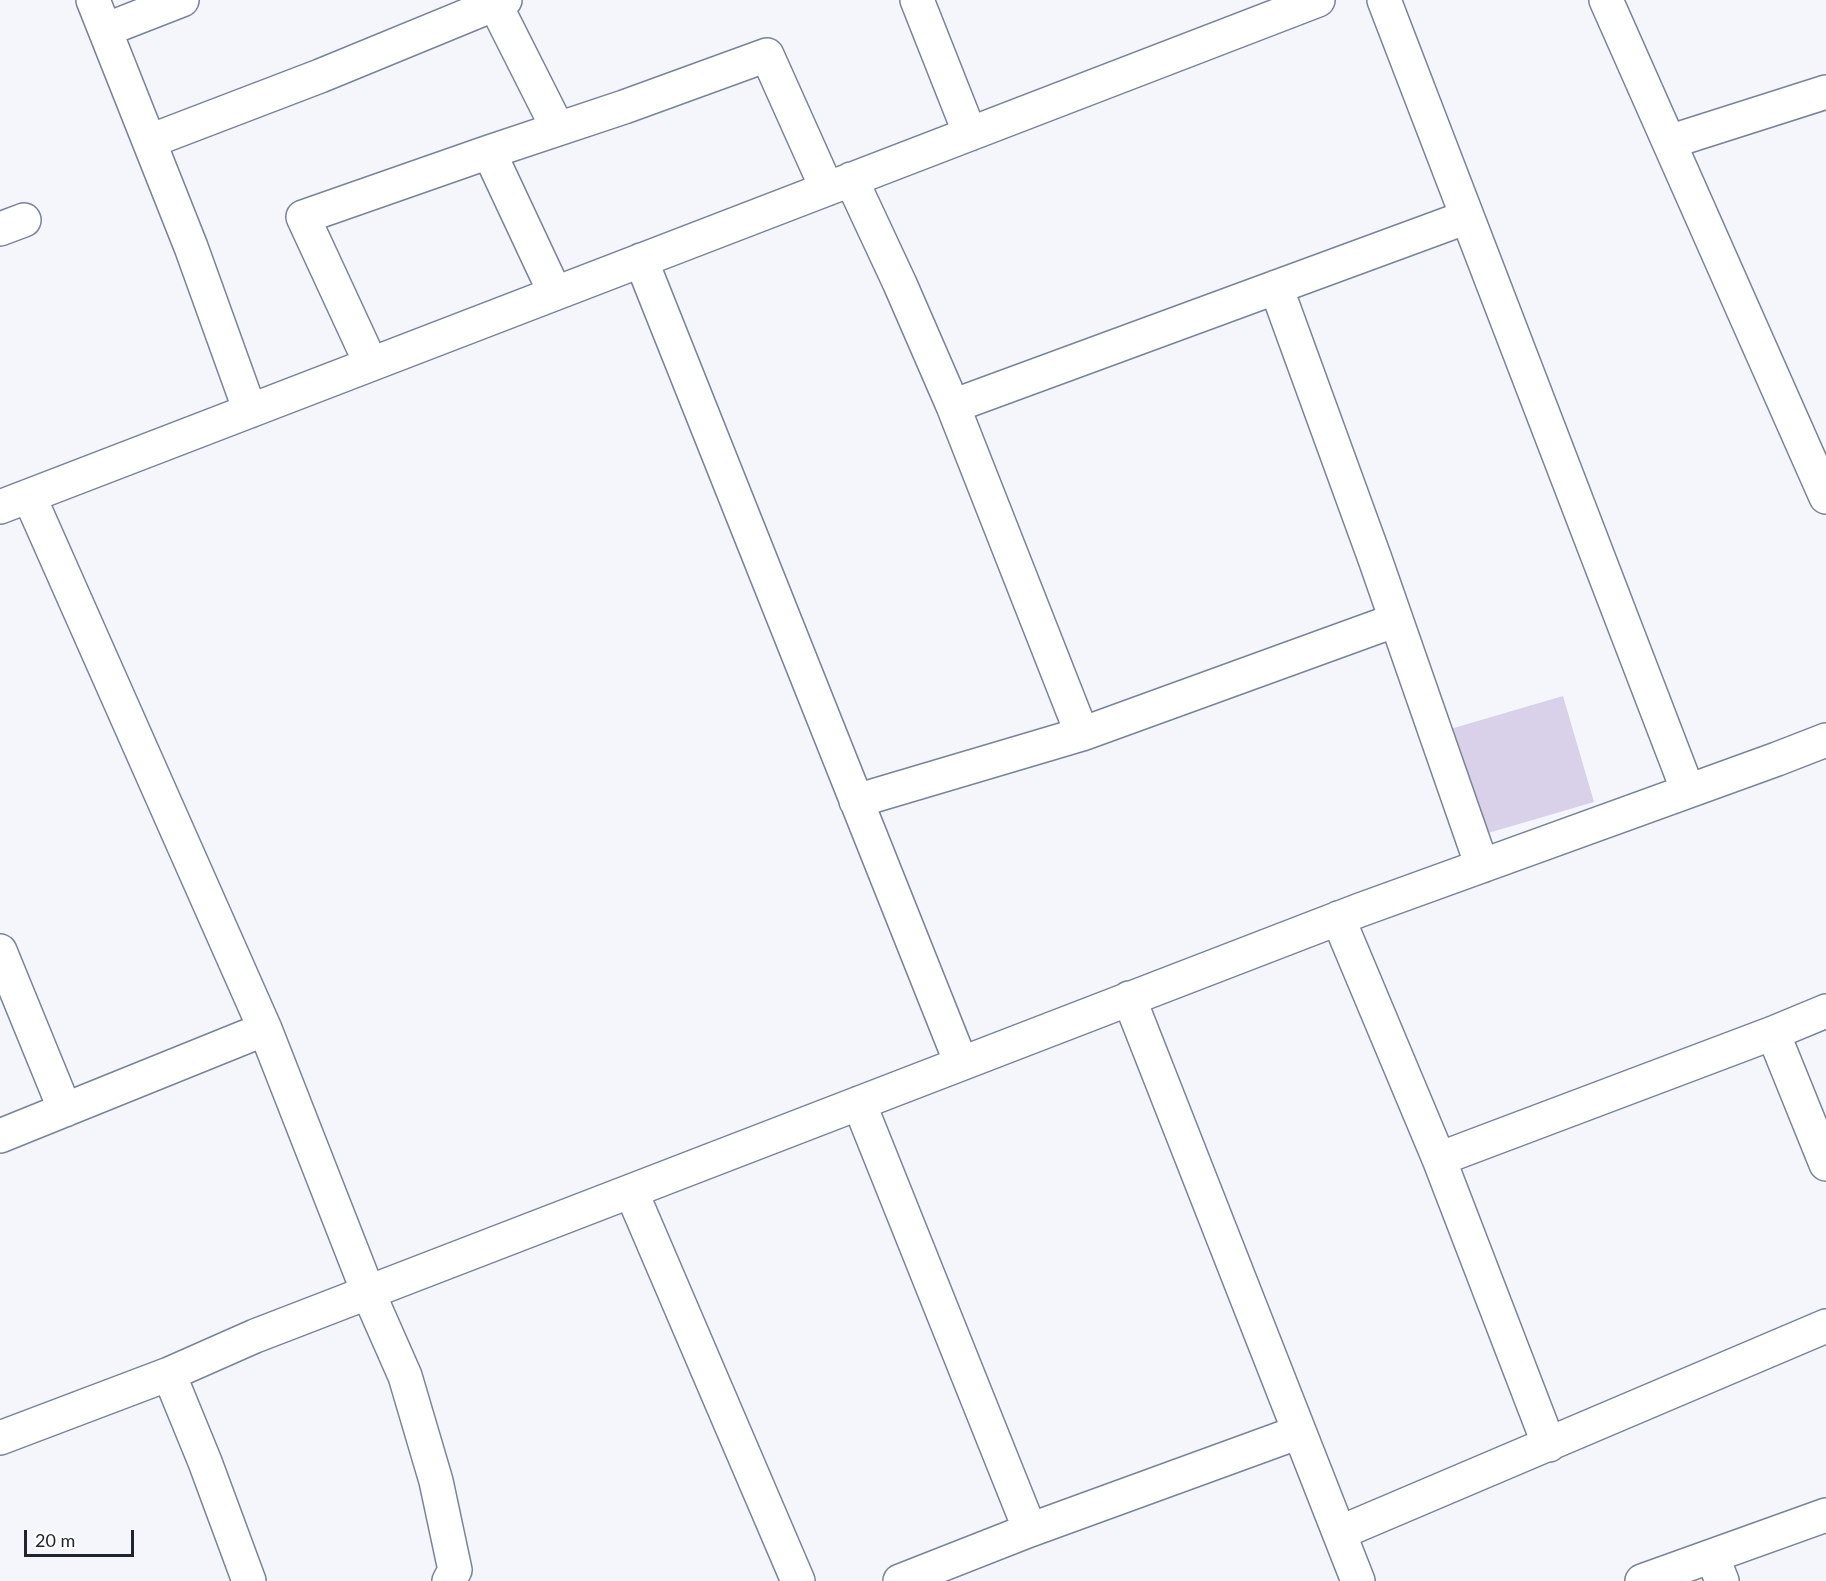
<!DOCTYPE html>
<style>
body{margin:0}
#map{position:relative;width:1826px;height:1581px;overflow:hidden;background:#f4f6fb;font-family:Lato,sans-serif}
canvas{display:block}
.scale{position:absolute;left:24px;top:1530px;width:110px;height:27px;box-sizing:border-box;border:3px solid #20242d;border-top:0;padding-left:8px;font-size:18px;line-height:21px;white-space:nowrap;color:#20242d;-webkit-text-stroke:4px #fff;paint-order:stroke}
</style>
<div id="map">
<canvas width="1826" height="1581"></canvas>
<div class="scale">20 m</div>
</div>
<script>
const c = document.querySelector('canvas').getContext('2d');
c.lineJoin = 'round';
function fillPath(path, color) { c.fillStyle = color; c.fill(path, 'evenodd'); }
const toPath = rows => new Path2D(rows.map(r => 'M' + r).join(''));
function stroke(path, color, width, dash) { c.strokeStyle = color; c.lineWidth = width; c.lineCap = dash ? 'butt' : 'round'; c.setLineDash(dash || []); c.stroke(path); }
fillPath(toPath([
 [1563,696,1594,802,1478,836,1447,730]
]), '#d8d1e9');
const minor = toPath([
 [93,0,191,247,250,411],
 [917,0,970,134],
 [1384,0,1688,791],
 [1606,0,1826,497],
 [495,4,558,129],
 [105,30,182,0],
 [150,141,320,76,505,0],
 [1669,142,1826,92],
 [489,152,555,293],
 [851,179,900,284,953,406,1082,734],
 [0,229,24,220],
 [641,260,961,1063],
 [1276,287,1375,559,1482,866],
 [371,364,303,217,489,152,624,107,767,55,827,189],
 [953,406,1467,217],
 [29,496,265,1029,368,1292,405,1376,436,1481,455,1570,449,1581],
 [0,507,1318,0],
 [856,801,1082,734,1396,620],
 [1338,918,1439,1159,1549,1445],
 [0,951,65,1110],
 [1129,998,1358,1581],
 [1773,1033,1826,1164],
 [859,1103,1030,1530,1299,1432],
 [0,1136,265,1029],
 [1439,1159,1773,1033,1826,1011],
 [631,1191,798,1581],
 [169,1374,205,1462,249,1581],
 [0,1438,169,1374,255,1336,1360,910,1777,759,1826,740],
 [1339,1533,1826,1326],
 [1712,1556,1722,1581],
 [900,1581,1030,1530],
 [1642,1581,1826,1515]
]);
stroke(minor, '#798398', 36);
stroke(minor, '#fff', 33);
</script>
